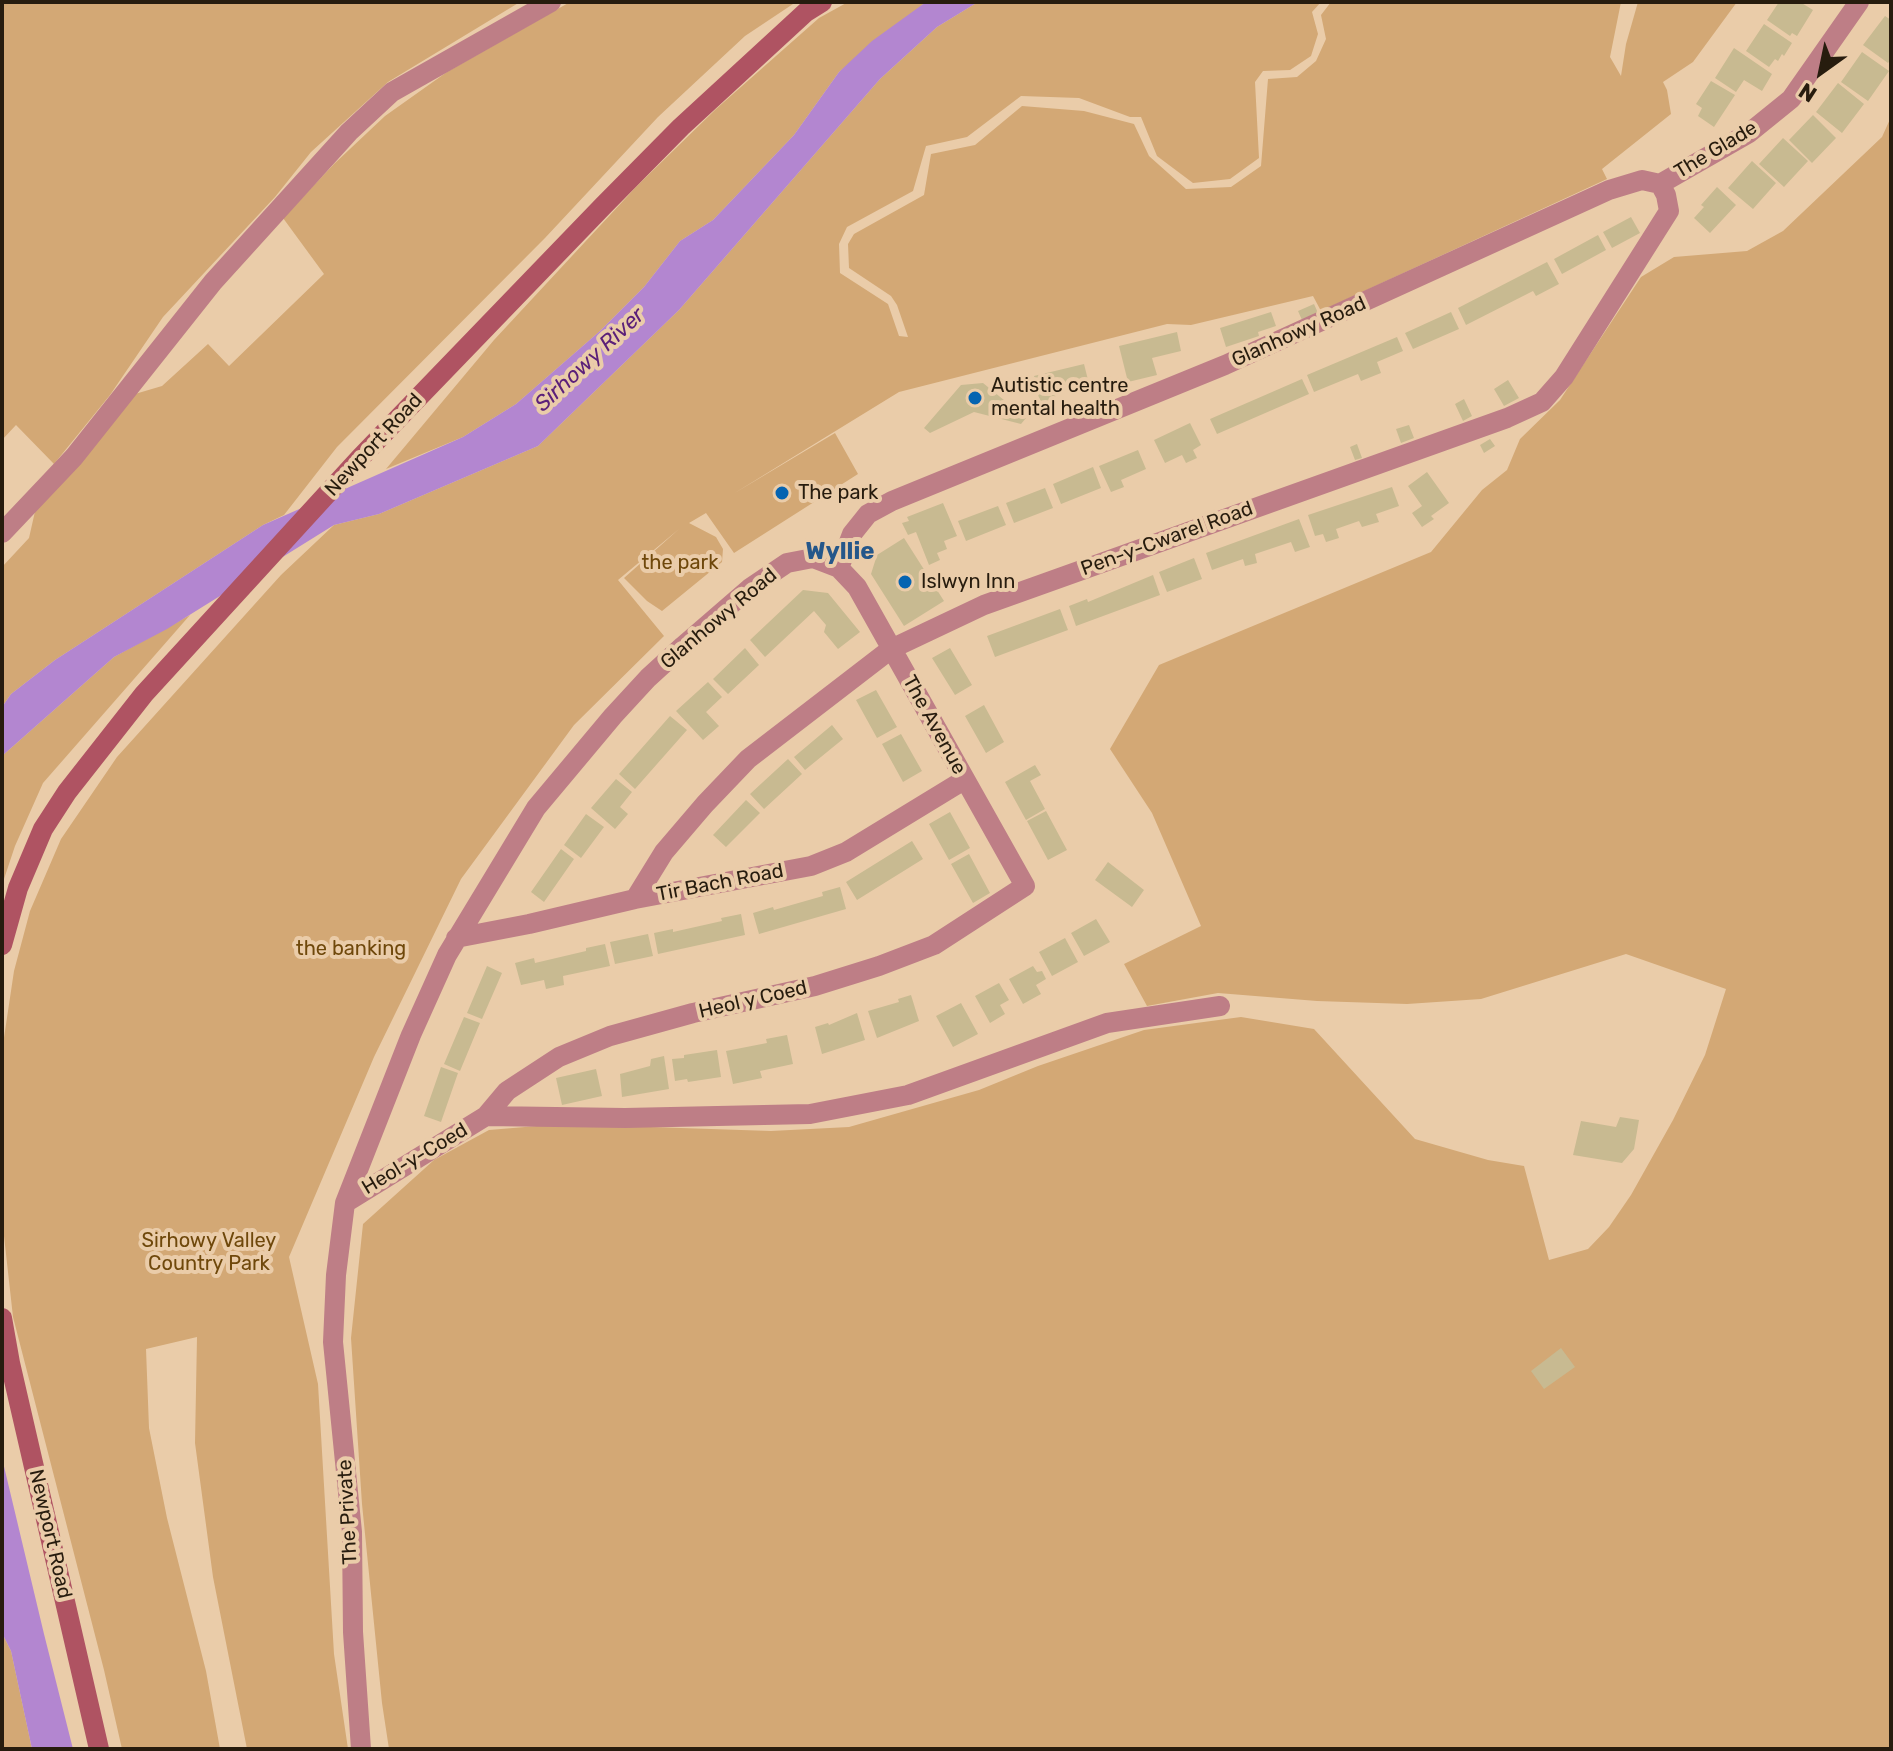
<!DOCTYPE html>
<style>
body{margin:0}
#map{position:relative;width:1893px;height:1751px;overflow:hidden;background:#eacca9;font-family:Rubik,sans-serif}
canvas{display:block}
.frame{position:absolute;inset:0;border:4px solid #271c0e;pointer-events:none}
.north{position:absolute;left:1781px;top:32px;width:80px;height:80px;-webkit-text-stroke:6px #eacca9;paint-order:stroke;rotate:213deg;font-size:22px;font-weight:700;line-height:32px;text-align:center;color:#271c0e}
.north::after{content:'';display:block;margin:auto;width:28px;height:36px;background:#271c0e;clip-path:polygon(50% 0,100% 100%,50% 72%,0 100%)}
</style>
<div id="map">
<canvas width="1893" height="1751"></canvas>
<div class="frame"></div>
<div class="north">N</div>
</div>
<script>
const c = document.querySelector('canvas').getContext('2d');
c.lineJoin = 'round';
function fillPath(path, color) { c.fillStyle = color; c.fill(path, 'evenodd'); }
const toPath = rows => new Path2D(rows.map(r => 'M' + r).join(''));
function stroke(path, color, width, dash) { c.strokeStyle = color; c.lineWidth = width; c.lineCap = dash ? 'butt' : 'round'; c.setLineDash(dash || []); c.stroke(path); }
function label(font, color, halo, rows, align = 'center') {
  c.font = font + ' Rubik,sans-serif'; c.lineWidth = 8; c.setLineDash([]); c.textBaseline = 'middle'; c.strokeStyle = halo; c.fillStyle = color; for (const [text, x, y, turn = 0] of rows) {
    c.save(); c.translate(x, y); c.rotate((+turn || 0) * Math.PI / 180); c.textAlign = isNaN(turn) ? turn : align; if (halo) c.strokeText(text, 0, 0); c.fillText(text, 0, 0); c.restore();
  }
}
fillPath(toPath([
 [2,2,520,2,388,82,311,152,275,197,163,317,110,395,54,464,16,425,2,440],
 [570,2,796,2,745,36,658,117,545,238,337,447,284,515,263,525,55,660,11,694,2,707,2,567,29,538,36,507,135,394,162,386,208,344,229,366,324,274,283,218,334,164,385,116,447,72],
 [848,2,926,2,839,72,794,135,713,220,680,241,644,287,600,331,516,404,463,437,386,469,494,340,636,187,716,109,819,18],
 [978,2,1321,2,1312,12,1318,34,1311,56,1290,70,1263,71,1255,82,1259,158,1230,179,1193,183,1157,156,1141,117,1130,117,1079,98,1021,96,967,137,926,146,913,191,847,227,839,244,840,273,888,304,899,336,908,337,897,305,891,296,849,268,848,244,854,234,924,195,931,154,975,145,1022,106,1084,111,1134,124,1149,156,1186,189,1231,187,1261,166,1268,79,1297,77,1316,61,1326,39,1321,15,1331,2,1621,2,1610,57,1621,76,1626,44,1638,2,1737,2,1693,62,1663,82,1667,90,1671,114,1602,169,1607,179,1321,311,1313,296,1191,325,1167,324,899,392,733,494,835,433,858,474,734,553,706,513,689,523,716,537,723,549,722,562,662,611,647,601,624,578,679,529,618,580,664,636,574,725,461,879,374,1057,289,1257,318,1384,334,1654,348,1749,247,1749,213,1577,195,1443,197,1337,146,1349,149,1428,167,1518,206,1671,220,1749,122,1749,104,1670,13,1317,4,1236,2,1051,14,971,30,911,61,839,117,757,281,575,334,525,379,514,538,446,679,310,880,79,937,27],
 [1891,117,1891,1749,389,1749,382,1703,362,1504,351,1338,363,1224,434,1160,489,1130,561,1124,771,1131,849,1127,979,1090,1038,1066,1144,1030,1241,1017,1314,1029,1415,1139,1488,1160,1524,1166,1549,1260,1588,1249,1609,1227,1631,1195,1673,1120,1705,1055,1726,989,1626,954,1481,999,1407,1004,1317,1001,1218,993,1147,1006,1124,964,1201,926,1152,813,1110,749,1159,665,1431,552,1482,490,1507,470,1520,439,1560,400,1641,277,1674,257,1747,251,1783,231,1882,137],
 [190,615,43,783,15,846,2,885,2,756,114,657],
 [2,1633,11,1651,32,1749,2,1749]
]), '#d3a875');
fillPath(toPath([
 [926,2,978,2,937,27,880,79,679,310,538,446,379,514,334,525,167,629,114,657,2,756,2,707,11,694,55,660,263,525,463,437,516,404,600,331,644,287,680,241,713,220,794,135,839,72,872,41],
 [2,1458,44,1634,73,1749,32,1749,11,1651,2,1633]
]), '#b386d0');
fillPath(toPath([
 [1779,2,1800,2,1813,10,1797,36,1792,33,1790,36,1767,20],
 [1885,16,1891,20,1891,59,1888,63,1863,45],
 [1764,24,1792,43,1784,56,1782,54,1778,61,1775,59,1769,67,1746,51],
 [1734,48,1772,74,1762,91,1744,80,1736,92,1715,78],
 [1862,52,1889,71,1868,101,1841,82],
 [1711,81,1735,95,1714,127,1698,116,1702,108,1696,104],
 [1838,83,1864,104,1842,133,1816,112],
 [1813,115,1836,138,1812,163,1789,140],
 [1783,138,1808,161,1784,187,1759,164],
 [1752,161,1776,183,1753,209,1728,188],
 [1717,187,1736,205,1710,233,1694,218,1704,207,1701,205],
 [1631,217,1640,233,1612,248,1603,232],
 [1598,235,1606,250,1562,274,1554,259],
 [1547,262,1559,284,1536,296,1533,291,1466,325,1458,308],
 [1314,304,1318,313,1302,320,1298,311],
 [1271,312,1276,326,1258,332,1259,336,1226,347,1220,328],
 [1451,312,1459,329,1413,349,1405,333],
 [1177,332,1181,351,1152,358,1157,375,1128,382,1119,346],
 [1397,337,1403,351,1377,362,1381,373,1361,381,1358,374,1314,392,1307,375],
 [1084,364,1089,384,1054,392,1056,399,1040,403,1034,376],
 [1302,379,1309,394,1217,434,1210,419],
 [1508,380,1519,398,1504,406,1494,389],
 [983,383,1026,418,1021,424,974,412,930,433,924,428,961,385],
 [1464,399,1472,416,1463,421,1455,404],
 [1190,423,1201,445,1193,450,1197,458,1186,463,1182,455,1165,463,1154,440],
 [1409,425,1414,438,1401,443,1396,429],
 [1490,439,1495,446,1484,453,1480,445],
 [1357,444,1362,458,1355,460,1350,447],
 [1138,450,1146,469,1121,480,1124,487,1111,492,1099,466],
 [1093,467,1101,488,1061,504,1053,484],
 [1427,472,1449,503,1431,516,1434,519,1422,527,1412,513,1422,506,1408,486],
 [1392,487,1399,506,1376,514,1379,522,1362,527,1359,521,1336,529,1339,538,1326,542,1323,534,1315,536,1308,515],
 [1045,488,1053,508,1014,523,1006,503],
 [943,503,957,536,944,541,947,549,937,553,940,560,929,565,916,532,908,535,902,523,909,521,907,517],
 [998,506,1006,525,966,541,958,521],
 [1299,519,1310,547,1295,552,1291,542,1255,554,1257,563,1245,566,1243,559,1212,570,1206,553],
 [904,538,944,601,904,626,871,574,877,555],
 [1194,558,1202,579,1167,592,1159,572],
 [1153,575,1160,595,1076,626,1069,606,1087,599,1088,602],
 [803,590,828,593,860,632,838,649,824,632,826,625,814,611,765,657,750,640],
 [1060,609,1068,630,995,657,987,636],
 [745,648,759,665,728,694,713,679],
 [950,648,972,685,955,695,932,658],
 [708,682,722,697,706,712,719,726,703,740,676,711],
 [876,690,897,727,877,738,856,700],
 [984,705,1004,742,986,753,965,716],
 [670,716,687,730,635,789,619,774],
 [832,725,843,739,805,770,794,757],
 [901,734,922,771,903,782,882,744],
 [788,759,802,774,764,809,750,794],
 [1035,765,1041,775,1030,781,1045,809,1026,820,1005,782],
 [616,779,632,792,620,807,628,814,615,829,591,808],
 [746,800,760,813,726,847,713,835],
 [1046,811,1067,850,1048,860,1027,821],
 [950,812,970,848,949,860,929,824],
 [586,814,604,827,581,858,564,845],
 [912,841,923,859,857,900,846,882],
 [561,849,574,859,544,902,531,892],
 [969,854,990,893,973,903,951,864],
 [1108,862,1144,890,1132,907,1095,880],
 [840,887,846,909,759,934,753,913,773,907,774,910,823,896,822,892],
 [741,914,745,935,658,954,654,933,673,929,673,932,722,921,721,918],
 [1096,919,1110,942,1084,956,1071,933],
 [648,934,653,956,615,964,610,942],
 [1065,938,1078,962,1052,976,1039,952],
 [605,944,610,966,563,976,564,985,546,989,544,980,521,985,515,963,534,958,535,963,586,951,586,948],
 [487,966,502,973,482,1019,467,1013],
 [1033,966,1037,972,1042,971,1046,979,1036,985,1041,994,1023,1004,1009,979],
 [999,983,1009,1000,1000,1005,1005,1014,990,1023,975,996],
 [911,995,919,1021,877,1038,868,1011,899,1002,898,999],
 [961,1003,978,1034,953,1047,936,1016],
 [857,1013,865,1040,822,1054,815,1027,828,1023,829,1025],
 [464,1017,480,1023,460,1071,444,1064],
 [787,1035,793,1064,760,1071,762,1078,733,1084,726,1051,767,1043,766,1039],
 [717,1050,721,1077,688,1082,687,1079,675,1081,672,1059,684,1058,684,1055],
 [664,1056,669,1089,622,1097,620,1074,650,1066,651,1059],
 [441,1067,458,1073,441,1122,424,1116],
 [596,1069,602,1096,562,1105,556,1078],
 [1620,1117,1639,1120,1634,1149,1622,1163,1573,1155,1581,1121,1616,1127],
 [1561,1348,1575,1367,1544,1389,1531,1371]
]), '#c8ba91');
stroke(toPath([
 [1660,184,1749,133,1791,99,1859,2],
 [2,533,74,457,213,282,349,132,392,92,551,2],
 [635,899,664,852,705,804,748,759,891,649,984,605,1507,418,1542,402,1564,377,1669,211,1666,195,1660,184],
 [456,938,529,924,635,899,811,866,846,852,964,780],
 [486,1116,625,1118,810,1114,908,1095,1107,1023,1220,1006],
 [345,1203,486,1116,507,1091,559,1057,610,1036,693,1013,815,986,879,966,934,945,1025,886,857,587,839,568],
 [361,1749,353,1632,352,1532,333,1342,336,1275,345,1203,411,1035,447,955,536,808,613,716,648,678,683,646,750,588,787,563,813,558,839,568,852,534,868,514,892,501,1225,365,1609,190,1642,180,1660,184]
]), '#be7e86', 20);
stroke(toPath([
 [2,945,18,888,43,829,67,792,144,694,359,459,603,206,681,127,806,12,822,2],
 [2,1318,10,1363,99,1749]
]), '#af5362', 20);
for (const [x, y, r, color] of [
 [975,398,8,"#0664b1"],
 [782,493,8,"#0664b1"],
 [905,582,8,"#0664b1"]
]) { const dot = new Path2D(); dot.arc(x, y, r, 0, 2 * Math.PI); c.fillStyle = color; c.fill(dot); stroke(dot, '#eacca9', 3); }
label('20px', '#271c0e', '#eacca9', [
 ["The Glade",1716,150,-31],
 ["Glanhowy Road",1299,332,-24],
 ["Newport Road",374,445,-47],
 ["Pen-y-Cwarel Road",1167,539,-20],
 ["Glanhowy Road",719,619,-40],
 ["The Avenue",934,725,61],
 ["Tir Bach Road",720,883,-11],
 ["Heol y Coed",753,1000,-13],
 ["Heol-y-Coed",415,1159,-31],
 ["The Private",348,1512,-93],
 ["Newport Road",50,1534,77]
]);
label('20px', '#271c0e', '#eacca9', [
 ["Autistic centre",991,386],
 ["mental health",991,409],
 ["The park",798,493],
 ["Islwyn Inn",921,582]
], 'left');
label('20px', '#6f480b', '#eacca9', [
 ["the park",680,563],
 ["the banking",351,949],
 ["Sirhowy Valley",209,1241],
 ["Country Park",209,1264]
]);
label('italic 22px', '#5b2079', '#eacca9', [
 ["Sirhowy River",590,360,-43]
]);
label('bold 24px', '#25578a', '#eacca9', [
 ["Wyllie",840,552]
]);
</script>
